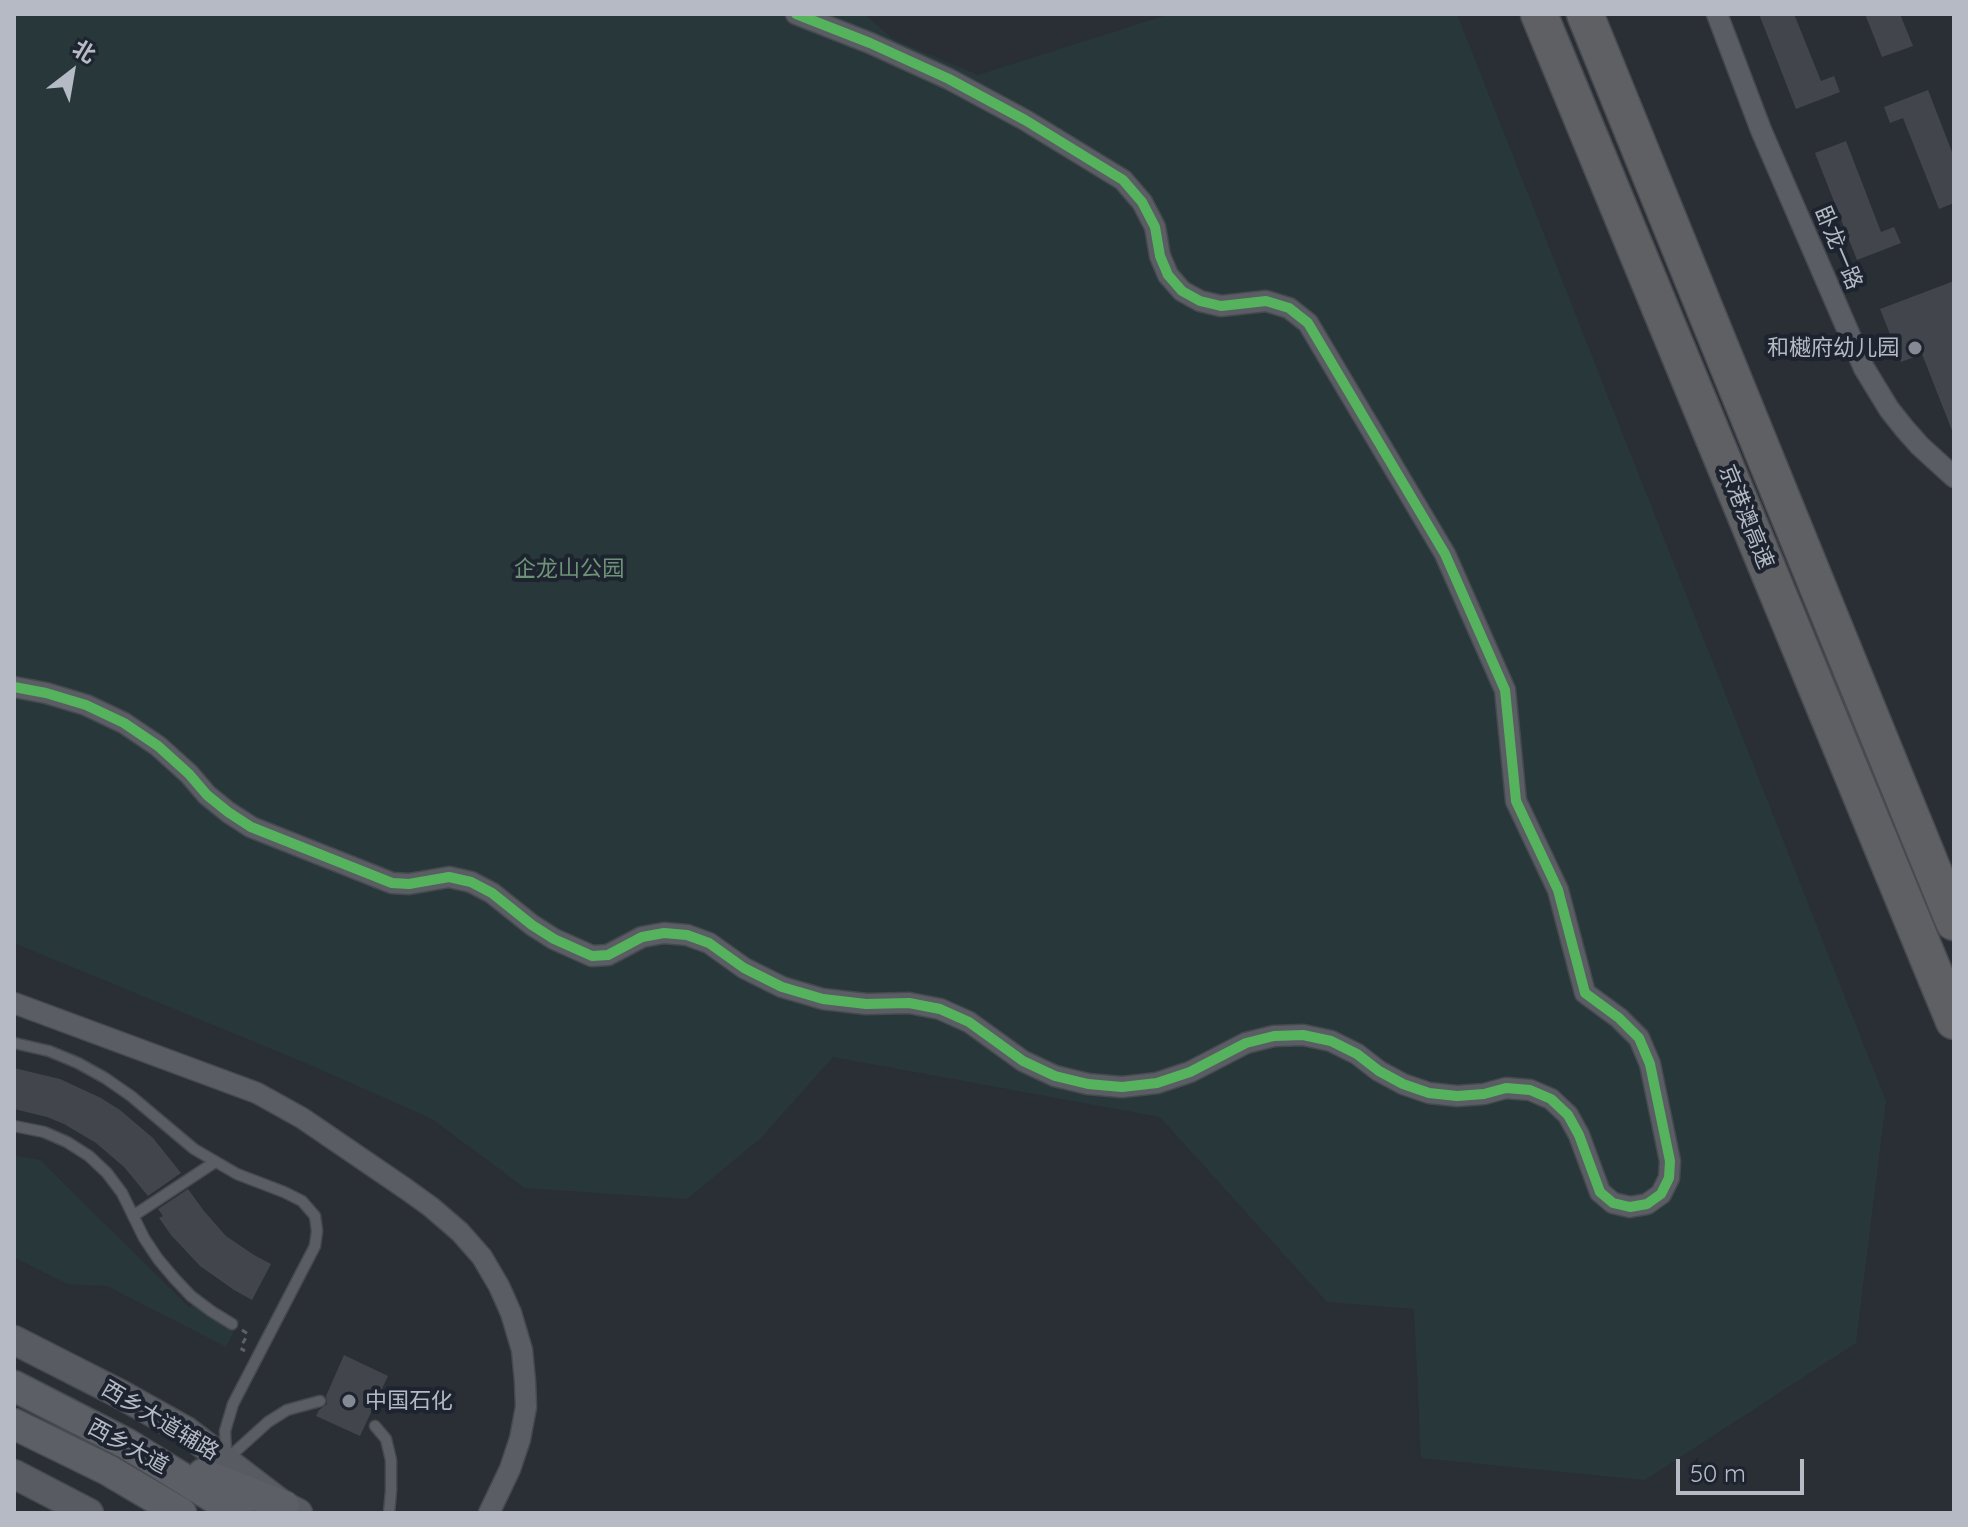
<!DOCTYPE html>
<meta charset="utf-8">
<style>
body{margin:0}
#map{position:relative;width:1968px;height:1527px;overflow:hidden;background:#2a2e35;font-family:Quicksand,"Noto Sans SC",sans-serif}
canvas{display:block}
.frame{position:absolute;inset:0;border:16px solid #b5bac5;pointer-events:none}
.north{position:absolute;left:32px;top:32px;width:80px;height:80px;-webkit-text-stroke:6px #1e242f;paint-order:stroke;rotate:31deg;font-size:22px;font-weight:700;line-height:32px;text-align:center;color:#b5bac5}
.north::after{content:'';display:block;margin:auto;width:28px;height:36px;background:#b5bac5;clip-path:polygon(50% 0,100% 100%,50% 72%,0 100%)}
.scale{position:absolute;left:1676px;top:1459px;width:128px;height:36px;box-sizing:border-box;border:4px solid #b5bac5;border-top:0;padding-left:10px;font-size:24px;line-height:28px;white-space:nowrap;color:#b5bac5;-webkit-text-stroke:6px #1e242f;paint-order:stroke}
</style>
<div id="map">
<canvas width="1968" height="1527"></canvas>
<div class="frame"></div>
<div class="north">北</div>
<div class="scale">50 m</div>
</div>
<script>
const c = document.querySelector('canvas').getContext('2d');
c.lineJoin = 'round';
function fillPath(path, color) { c.fillStyle = color; c.fill(path, 'evenodd'); }
const toPath = rows => new Path2D(rows.map(r => 'M' + r).join(''));
function stroke(path, color, width, dash) { c.strokeStyle = color; c.lineWidth = width; c.lineCap = dash ? 'butt' : 'round'; c.setLineDash(dash || []); c.stroke(path); }
function label(font, color, halo, rows, align = 'center') {
  c.font = font + ' Quicksand,"Noto Sans SC",sans-serif'; c.lineWidth = 8; c.setLineDash([]); c.textBaseline = 'middle'; c.strokeStyle = halo; c.fillStyle = color; for (const [text, x, y, turn = 0] of rows) {
    c.save(); c.translate(x, y); c.rotate((+turn || 0) * Math.PI / 180); c.textAlign = isNaN(turn) ? turn : align; if (halo) c.strokeText(text, 0, 0); c.fillText(text, 0, 0); c.restore();
  }
}
fillPath(toPath([
 [14,14,864,14,893,39,978,75,1170,14,1457,14,1886,1101,1856,1343,1645,1480,1421,1458,1414,1309,1327,1302,1160,1117,833,1057,761,1138,687,1199,525,1188,432,1119,308,1064,14,943],
 [14,1155,40,1160,190,1308,197,1297,240,1320,226,1347,107,1286,67,1284,14,1257]
]), '#28383a');
fillPath(toPath([
 [1759,14,1794,14,1821,81,1834,76,1840,92,1796,109],
 [1865,14,1900,14,1913,46,1882,57],
 [1928,90,1954,157,1954,203,1939,209,1903,118,1890,123,1884,107],
 [1846,141,1881,232,1894,227,1901,243,1857,260,1815,153],
 [1954,281,1954,433,1953,433,1922,354,1901,362,1880,309],
 [14,1068,60,1079,101,1098,120,1110,153,1138,181,1173,148,1196,124,1167,96,1143,64,1124,47,1117,14,1109],
 [188,1189,204,1211,226,1236,254,1255,271,1264,252,1300,234,1290,200,1266,171,1235,159,1218,163,1216,158,1209],
 [344,1355,388,1376,360,1436,316,1416,319,1410,327,1404,326,1396]
]), '#42464c');
const lane = toPath([
 [14,1043,49,1051,78,1063,105,1078,131,1096,194,1149,237,1174,284,1192,302,1201,315,1216,317,1231,315,1246,233,1404,225,1431,226,1454],
 [14,1126,44,1132,67,1142,89,1156,107,1173,122,1193,144,1238,158,1259,174,1278,191,1296,211,1311,232,1324],
 [133,1216,215,1162],
 [375,1426,386,1439,391,1460,391,1491,389,1513],
 [226,1460,268,1422,287,1410,320,1401]
]);
const street = toPath([
 [1717,14,1761,130,1864,368,1889,409,1904,428,1920,446,1954,477],
 [14,687,46,693,86,705,124,723,158,746,189,774,207,795,228,812,251,827,392,883,409,884,449,877,471,882,492,893,532,925,554,939,592,956,608,955,642,937,664,933,687,935,709,943,744,968,782,987,823,999,866,1004,909,1003,940,1009,969,1022,1023,1061,1055,1076,1088,1084,1122,1087,1157,1083,1190,1072,1246,1043,1274,1036,1303,1035,1331,1041,1357,1054,1379,1071,1403,1084,1429,1093,1457,1096,1484,1094,1506,1088,1530,1090,1551,1099,1568,1115,1579,1135,1600,1192,1613,1203,1630,1207,1647,1204,1661,1194,1669,1178,1670,1161,1650,1064,1639,1038,1619,1018,1585,993,1558,890,1516,801,1505,690,1445,554,1308,323,1289,308,1266,301,1221,306,1200,301,1182,291,1168,275,1160,256,1155,227,1142,202,1123,180,1025,120,949,79,870,43,796,14],
 [14,1003,257,1093,302,1118,406,1189,431,1207,460,1232,482,1257,499,1286,511,1313,522,1350,525,1381,526,1407,520,1439,510,1469,489,1513]
]);
const secondary = toPath([
 [14,1340,120,1394,186,1431,284,1506,298,1513],
 [14,1474,89,1513]
]);
const primary = toPath([
 [14,1386,127,1444,239,1513],
 [14,1424,108,1470,181,1513],
 [203,1474,284,1506]
]);
const highway = toPath([
 [1539,14,1954,1021],
 [1585,14,1954,922]
]);
stroke(lane, '#46494e', 13);
stroke(street, '#46494e', 23);
stroke(secondary, '#46494e', 31);
stroke(primary, '#484b52', 33);
stroke(highway, '#474a51', 39);
stroke(toPath([
 [242,1330,248,1334,240,1348,245,1351]
]), '#5d6166', 3, [6, 6]);
stroke(lane, '#5a5d63', 10);
stroke(street, '#5a5d63', 20);
stroke(secondary, '#585b61', 28);
stroke(primary, '#5c5f65', 30);
stroke(highway, '#5f6063', 36);
stroke(toPath([
 [14,687,46,693,86,705,124,723,158,746,189,774,207,795,228,812,251,827,392,883,409,884,449,877,471,882,492,893,532,925,554,939,592,956,608,955,642,937,664,933,687,935,709,943,744,968,782,987,823,999,866,1004,909,1003,940,1009,969,1022,1023,1061,1055,1076,1088,1084,1122,1087,1157,1083,1190,1072,1246,1043,1274,1036,1303,1035,1331,1041,1357,1054,1379,1071,1403,1084,1429,1093,1457,1096,1484,1094,1506,1088,1530,1090,1551,1099,1568,1115,1579,1135,1600,1192,1613,1203,1630,1207,1647,1204,1661,1194,1669,1178,1670,1161,1650,1064,1639,1038,1619,1018,1585,993,1558,890,1516,801,1505,690,1445,554,1308,323,1289,308,1266,301,1221,306,1200,301,1182,291,1168,275,1160,256,1155,227,1142,202,1123,180,1025,120,949,79,870,43,796,14]
]), '#56b35d', 10);
for (const [x, y, r, color] of [
 [1915,348,8,"#848993"],
 [349,1401,8,"#848993"]
]) { const dot = new Path2D(); dot.arc(x, y, r, 0, 2 * Math.PI); c.fillStyle = color; c.fill(dot); stroke(dot, '#1e242f', 3); }
label('22px', '#b5bac5', '#1e242f', [
 ["卧龙一路",1838,248,67],
 ["京港澳高速",1746,517,68],
 ["西乡大道辅路",160,1421,31],
 ["西乡大道",128,1447,29]
]);
label('22px', '#b5bac5', '#1e242f', [
 ["和樾府幼儿园",1899,348],
 ["中国石化",365,1401,"left"]
], 'right');
label('22px', '#6e9478', '#1e242f', [
 ["企龙山公园",569,569]
]);
</script>
